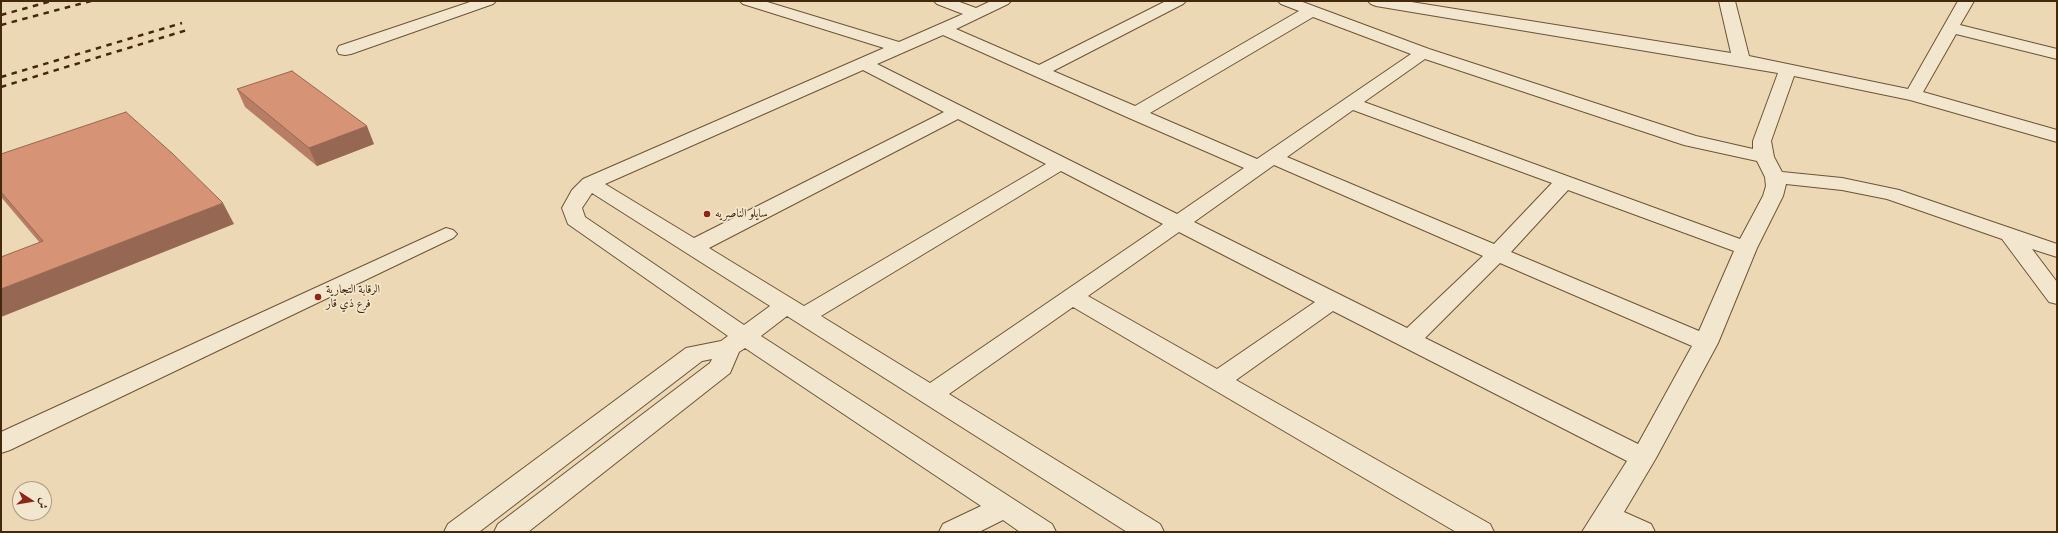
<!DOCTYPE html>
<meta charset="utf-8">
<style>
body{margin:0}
#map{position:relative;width:2058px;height:533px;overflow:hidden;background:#ecd8b4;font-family:"Libre Bodoni",Amiri,serif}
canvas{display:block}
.frame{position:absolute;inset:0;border:2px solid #43280c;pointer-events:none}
.north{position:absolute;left:12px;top:481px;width:40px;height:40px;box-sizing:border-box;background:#f3e6ce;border:1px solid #ad9a80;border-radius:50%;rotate:102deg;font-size:11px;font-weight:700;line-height:16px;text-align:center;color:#43280c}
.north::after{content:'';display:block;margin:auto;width:14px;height:18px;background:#8f2418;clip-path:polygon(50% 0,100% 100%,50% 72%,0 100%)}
</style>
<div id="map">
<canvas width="2058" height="533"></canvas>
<div class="frame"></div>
<div class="north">ش</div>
</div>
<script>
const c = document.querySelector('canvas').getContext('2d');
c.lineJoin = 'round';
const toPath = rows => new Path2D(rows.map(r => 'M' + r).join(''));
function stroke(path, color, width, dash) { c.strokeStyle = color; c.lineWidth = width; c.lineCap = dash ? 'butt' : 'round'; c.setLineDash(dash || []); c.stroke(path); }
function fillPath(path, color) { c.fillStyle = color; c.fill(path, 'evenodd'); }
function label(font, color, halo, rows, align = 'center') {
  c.font = font + ' "Libre Bodoni",Amiri,serif'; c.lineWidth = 3.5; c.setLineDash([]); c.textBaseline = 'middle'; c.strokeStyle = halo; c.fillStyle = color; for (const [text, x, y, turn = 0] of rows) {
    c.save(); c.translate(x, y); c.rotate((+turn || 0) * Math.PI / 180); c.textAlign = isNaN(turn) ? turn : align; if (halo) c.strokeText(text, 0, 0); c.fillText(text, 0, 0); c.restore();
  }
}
const minor = toPath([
 [473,1,496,1,493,4,351,54,345,55,339,54,337,50,339,46,473,1],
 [740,1,764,1,899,42,963,14,937,4,934,1,957,1,976,8,991,1,1011,1,1008,4,956,29,1039,65,1166,1,1186,1,1183,4,1053,71,1135,106,1299,11,1281,4,1278,1,1300,1,1429,49,1696,136,1753,149,1753,141,1778,73,1376,6,1371,4,1368,1,1405,1,1731,53,1719,1,1735,1,1749,56,1908,89,1958,1,1974,1,1960,25,2057,49,2057,59,1956,34,1923,92,2057,130,2057,142,1910,100,1794,76,1771,141,1774,157,1782,172,1842,178,1899,190,2057,244,2057,257,2032,249,2057,282,2057,304,2049,302,2002,239,1887,199,1842,190,1786,184,1783,196,1757,248,1718,343,1656,458,1624,512,1651,524,1655,532,1582,532,1627,461,1333,311,1236,380,1490,524,1494,532,1456,532,1073,307,949,394,1160,524,1164,532,1127,532,787,316,761,336,1052,524,1056,532,1020,532,1003,520,979,532,939,532,943,524,981,506,745,348,739,352,730,373,528,532,494,532,498,524,710,363,712,359,702,361,479,532,444,532,448,524,686,348,721,341,728,336,568,224,562,208,572,190,583,179,884,48,743,4,740,1],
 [1313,17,1411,54,1257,159,1150,113,1313,17],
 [943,35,1129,118,1244,168,1177,214,877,64,943,35],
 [1425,59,1684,145,1757,161,1765,177,1766,186,1763,196,1740,239,1364,102,1425,59],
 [863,70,944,112,694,238,605,184,863,70],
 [1353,110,1552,183,1494,244,1287,157,1353,110],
 [958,119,1046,164,804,306,709,248,958,119],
 [1274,165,1483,256,1407,328,1194,222,1274,165],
 [1061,171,1163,224,930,383,821,316,1061,171],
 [1568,190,1734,251,1699,331,1511,252,1568,190],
 [592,193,770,306,744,325,585,217,582,208,592,193],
 [1179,232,1315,302,1217,369,1088,296,1179,232],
 [1500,263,1692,346,1638,444,1425,338,1500,263],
 [446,228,453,230,457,234,453,238,10,450,1,453,1,432,446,228]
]);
stroke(minor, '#6d5436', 2);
fillPath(minor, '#f3e6ce');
stroke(toPath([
 [1,15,52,1],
 [1,25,91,1],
 [1,77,182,23],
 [1,87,187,30]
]), '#43280c', 2.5, [5.5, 5.5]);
fillPath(toPath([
 [237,89,374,144,317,166,245,107],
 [1,154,234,224,40,243,1,197]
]), '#b87e65');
fillPath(toPath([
 [367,126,374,144,317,166,309,148],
 [223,203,234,224,1,317,1,289]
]), '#966753');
const building = toPath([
 [292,71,367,126,309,148,237,89,292,71],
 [126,112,173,154,223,203,1,289,1,257,43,241,1,192,1,154,126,112]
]);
fillPath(building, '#d69376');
stroke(building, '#966753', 1);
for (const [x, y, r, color] of [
 [707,214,4,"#8f2418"],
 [318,297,4,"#8f2418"]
]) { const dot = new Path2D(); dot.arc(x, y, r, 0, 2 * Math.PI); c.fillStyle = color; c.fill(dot); stroke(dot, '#f3e6ce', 1.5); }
label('12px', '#43280c', '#f3e6ce', [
 ["سايلو الناصريه",715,214],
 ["الرقابة التجارية",326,290],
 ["فرع ذي قار",326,304]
], 'left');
</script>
